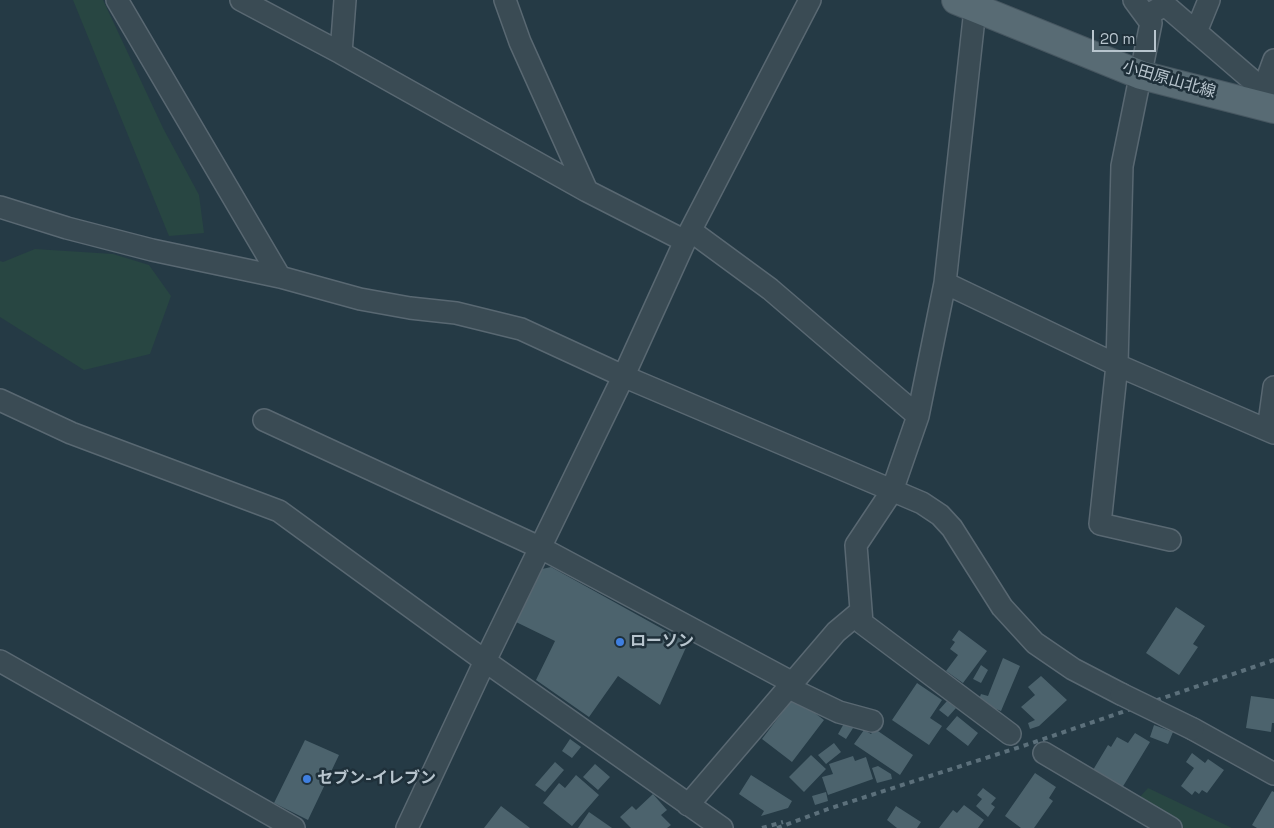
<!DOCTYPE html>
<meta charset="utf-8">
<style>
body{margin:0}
#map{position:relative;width:1274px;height:828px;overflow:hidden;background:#253a45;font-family:"Space Grotesk",sans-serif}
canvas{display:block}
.scale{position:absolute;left:1092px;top:30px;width:64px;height:22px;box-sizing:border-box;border:2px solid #b8c5ce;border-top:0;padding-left:6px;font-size:15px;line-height:18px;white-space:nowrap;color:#b8c5ce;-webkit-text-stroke:4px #1f303a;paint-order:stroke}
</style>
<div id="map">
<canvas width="1274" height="828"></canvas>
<div class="scale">20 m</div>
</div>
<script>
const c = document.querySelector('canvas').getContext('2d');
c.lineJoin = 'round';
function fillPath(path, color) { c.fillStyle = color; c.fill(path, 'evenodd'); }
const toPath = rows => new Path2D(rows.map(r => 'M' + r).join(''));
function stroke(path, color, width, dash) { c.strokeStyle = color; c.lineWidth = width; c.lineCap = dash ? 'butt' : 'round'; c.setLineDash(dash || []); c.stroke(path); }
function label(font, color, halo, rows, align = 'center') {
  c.font = font + ' "Space Grotesk","Noto Sans JP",sans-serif'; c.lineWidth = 5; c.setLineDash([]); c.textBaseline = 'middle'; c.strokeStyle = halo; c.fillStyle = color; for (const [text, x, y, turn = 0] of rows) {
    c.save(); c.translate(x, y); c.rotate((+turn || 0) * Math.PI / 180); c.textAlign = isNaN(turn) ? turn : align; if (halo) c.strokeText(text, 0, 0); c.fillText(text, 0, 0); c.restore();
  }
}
fillPath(toPath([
 [73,0,103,0,163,128,199,195,204,233,169,236],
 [35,249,113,254,149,265,171,296,150,354,84,370,0,317,0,261,3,262],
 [1148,788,1232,828,1184,828,1139,798]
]), '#284642');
fillPath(toPath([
 [551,567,688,643,660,705,618,676,589,717,536,680,555,641,516,622,542,569],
 [1176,607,1205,626,1193,644,1198,647,1179,675,1146,653],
 [959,630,987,651,963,683,946,671,958,655,950,649,955,642,952,640],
 [1003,658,1020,666,1001,711,978,702,981,694,988,696],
 [981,665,988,670,981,683,973,679],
 [1041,676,1067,700,1039,726,1030,729,1028,723,1035,720,1021,707,1035,695,1028,687],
 [917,683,942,700,930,718,942,726,929,745,892,720],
 [1251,696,1274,699,1274,723,1272,723,1271,732,1246,728],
 [794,697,824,720,792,762,762,739],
 [947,701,956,708,948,717,939,710],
 [957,716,978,733,968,746,946,729],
 [846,720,855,725,846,739,838,734],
 [1154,725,1173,732,1168,744,1150,737],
 [875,729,913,755,900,775,854,744,864,730,871,734],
 [1135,733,1150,742,1122,788,1093,770,1108,745,1111,747,1117,737,1128,743],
 [570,739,581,747,572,758,562,751],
 [305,740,339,755,308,820,274,803],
 [834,743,841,752,826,764,818,755],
 [1192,753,1205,763,1208,759,1224,770,1207,793,1202,790,1199,794,1195,791,1192,795,1181,786,1194,768,1186,762],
 [811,755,826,769,804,792,789,777],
 [853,756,855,761,866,757,873,779,828,795,822,777,833,774,829,764],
 [555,762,564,770,545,792,535,785],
 [595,764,610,777,598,790,583,777],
 [878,766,891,774,892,779,877,783,872,768],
 [1035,773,1056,787,1049,798,1053,801,1034,828,1021,828,1005,816],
 [576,775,599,795,572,826,543,803,559,783,565,788],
 [751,775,792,801,788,808,761,816,764,811,739,794],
 [983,788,996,798,991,804,995,807,988,817,976,806,982,799,977,795],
 [1272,791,1274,792,1274,828,1257,828,1252,825],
 [826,792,828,801,815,805,812,796],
 [653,794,667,810,661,815,671,825,667,828,631,828,620,817,632,806,636,810],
 [964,805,984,820,978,828,939,828,953,810,957,813],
 [501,806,530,828,484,828],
 [896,806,921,822,917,828,897,828,887,820],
 [589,812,612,828,578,828]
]), '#4c636d');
const minor = toPath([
 [117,0,280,277],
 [241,0,341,53,587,191,685,241],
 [505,0,520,42,587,191],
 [1134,0,1151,23,1122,166,1117,365,1100,524,1170,540],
 [975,9,945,283,918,416,892,491,856,545,862,623,1010,734],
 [1146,16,1165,5,1274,99],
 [1196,32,1209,0],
 [341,53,345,0],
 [1263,90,1274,60],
 [0,207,67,228,152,250,280,277,360,299,410,308,456,313,521,329,623,376,922,503,940,515,952,528,1002,607,1035,643,1073,669,1121,694],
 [691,231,770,289,918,416],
 [945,283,1117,365,1274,433],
 [0,400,71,433,279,511,485,661,722,828],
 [264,420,541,548,793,683],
 [1268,430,1274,387],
 [0,661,294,828],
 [789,688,839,712,872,721],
 [1193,729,1274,774],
 [1044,753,1171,828],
 [688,805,836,632,861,611],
 [407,828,485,661,625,373,685,241,810,0]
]);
const major = toPath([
 [956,0,1141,75,1274,109]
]);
stroke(minor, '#596872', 24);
stroke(major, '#475761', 30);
stroke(minor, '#3a4b54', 21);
stroke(major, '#586b74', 28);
stroke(toPath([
 [762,828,783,822],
 [777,828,828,809,1029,744,1274,660]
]), '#5c707b', 4, [5, 5]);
const minorBridge = toPath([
 [1121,694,1193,729]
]);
stroke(minorBridge, '#596872', 24, []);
stroke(minorBridge, '#3a4b54', 21);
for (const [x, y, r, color] of [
 [620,642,5,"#3f7fe0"],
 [307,779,5,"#3f7fe0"]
]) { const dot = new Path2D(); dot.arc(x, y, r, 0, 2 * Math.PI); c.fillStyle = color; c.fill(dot); stroke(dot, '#1f303a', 2); }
label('16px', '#b8c5ce', '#1f303a', [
 ["小田原山北線",1169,80,16]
]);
label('bold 16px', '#b8c5ce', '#1f303a', [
 ["ローソン",630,642],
 ["セブン-イレブン",317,779]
], 'left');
</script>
